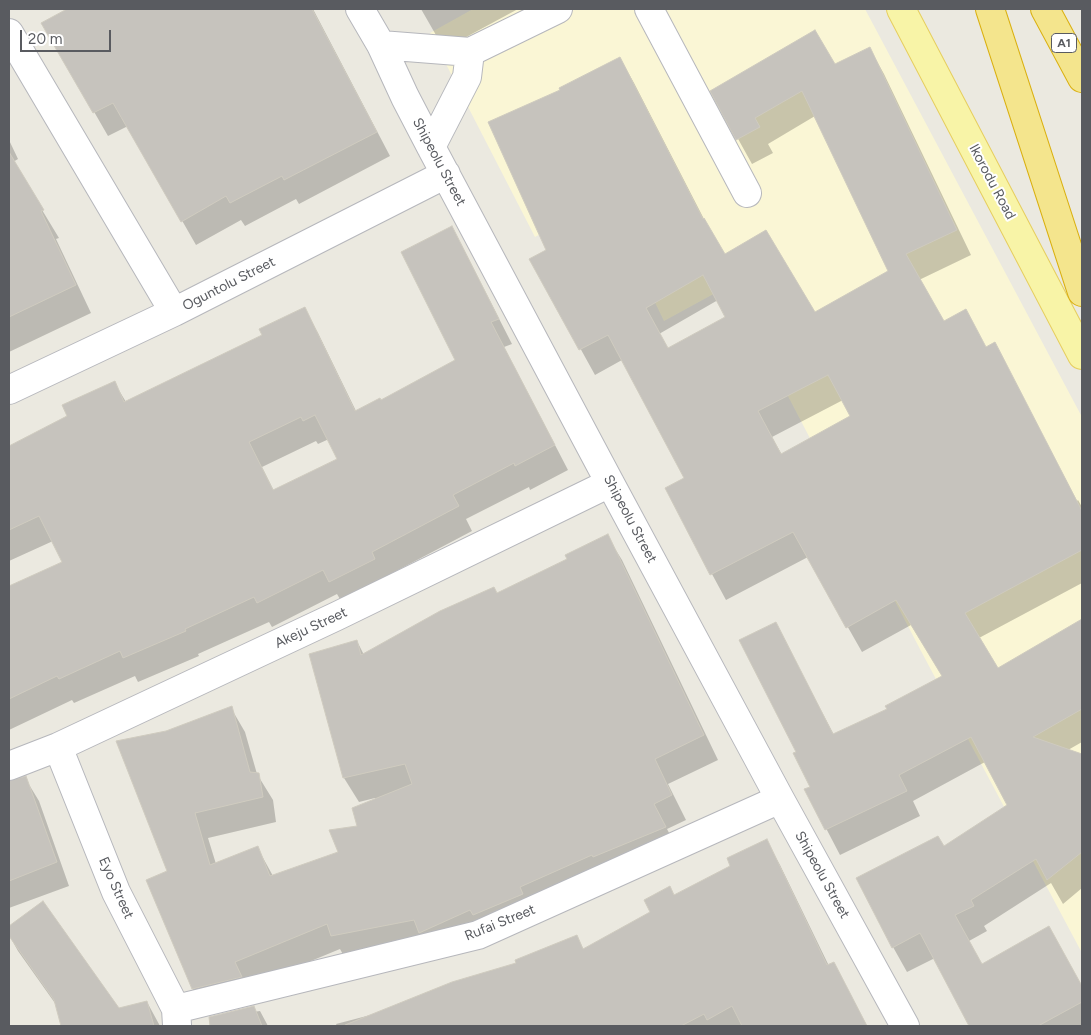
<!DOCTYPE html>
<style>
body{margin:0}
#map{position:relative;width:1091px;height:1035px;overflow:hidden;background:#ebe9e0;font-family:Figtree,sans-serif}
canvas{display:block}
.frame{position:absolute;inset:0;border:10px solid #595b60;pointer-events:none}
.scale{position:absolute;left:20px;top:30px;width:91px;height:22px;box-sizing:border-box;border:2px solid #595b60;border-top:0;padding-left:6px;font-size:15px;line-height:18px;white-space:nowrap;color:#595b60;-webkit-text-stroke:4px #fff;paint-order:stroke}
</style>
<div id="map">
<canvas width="1091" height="1035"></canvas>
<div class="frame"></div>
<div class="scale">20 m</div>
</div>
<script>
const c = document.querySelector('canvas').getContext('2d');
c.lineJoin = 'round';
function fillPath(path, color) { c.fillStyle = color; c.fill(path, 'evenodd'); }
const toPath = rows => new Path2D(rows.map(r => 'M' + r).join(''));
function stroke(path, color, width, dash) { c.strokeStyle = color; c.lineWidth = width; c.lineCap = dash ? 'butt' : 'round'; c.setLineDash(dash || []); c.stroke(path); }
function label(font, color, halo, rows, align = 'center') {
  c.font = font + ' Figtree,sans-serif'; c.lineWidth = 4; c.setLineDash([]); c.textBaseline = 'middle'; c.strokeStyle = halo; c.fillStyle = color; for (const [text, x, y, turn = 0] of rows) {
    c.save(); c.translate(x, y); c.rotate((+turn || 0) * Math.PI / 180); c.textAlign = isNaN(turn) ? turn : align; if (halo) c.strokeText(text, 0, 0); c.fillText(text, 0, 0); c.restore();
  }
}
fillPath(toPath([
 [473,9,865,9,1082,417,1082,953,921,651,730,285,664,321,605,199,535,237,430,33]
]), '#faf6d5');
fillPath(toPath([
 [70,9,313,9,390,156,299,204,296,199,245,226,241,220,196,245,128,126,108,136,43,23],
 [421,9,518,9,444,49],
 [870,49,884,74,971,255,919,280,943,322,987,348,995,344,1077,501,1078,500,1082,507,1082,583,979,638,998,669,1082,620,1082,742,1068,750,1082,755,1082,888,1063,904,1051,883,984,926,987,931,969,941,982,965,1063,953,1082,987,1082,1026,971,1026,935,958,907,972,893,947,944,847,1009,806,985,762,913,801,920,816,840,855,806,790,811,787,798,752,775,623,834,735,889,710,943,677,911,625,862,652,808,557,726,600,666,489,686,479,622,360,595,375,531,259,548,250,562,90,620,58,634,83,704,219,725,256,814,314,889,271,815,116,768,144,773,153,752,164,712,92,834,66],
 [718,300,727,317,668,349,659,334],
 [843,400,852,417,782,455,772,437],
 [9,140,18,159,13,162,59,238,56,239,91,313,9,352],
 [451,227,465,252,512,344,504,347,568,470,530,490,529,487,466,519,472,531,385,577,388,584,344,606,337,594,272,627,269,622,198,654,199,656,138,682,135,676,74,703,72,700,9,730,9,587,64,563,53,541,9,561,9,447,68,417,114,382,126,402,264,336,304,308,318,333,356,411,380,402,457,360],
 [329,439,339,459,274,491,262,467,316,441,318,444],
 [607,536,622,560,718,760,668,784,686,820,667,829,679,852,485,935,346,960,340,949,248,987,207,1013,193,989,169,871,166,732,231,708,245,732,257,774,273,800,276,822,208,838,216,864,257,847,273,876,340,853,376,800,375,798,359,802,344,778,357,641,364,655,497,595,569,560],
 [25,778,39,801,69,886,9,908,9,784],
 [766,841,780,865,829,966,834,963,867,1026,658,1026,648,1007,634,1012,639,1026,337,1026,336,1024,382,1012,518,964,577,937,584,950,652,913,674,896,732,867],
 [43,903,119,1009,147,1002,160,1026,62,1026,57,1006,18,951,9,935,9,928],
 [260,1011,268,1026,212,1026,211,1018]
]), '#0003');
const building = toPath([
 [67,9,312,9,377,132,284,180,282,176,230,203,226,196,181,222,113,103,93,113,41,23,67,9],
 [815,30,835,64,870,47,957,230,906,254,944,321,966,309,986,347,995,342,1082,511,1082,550,965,613,998,668,1082,619,1082,709,1033,737,1082,754,1082,852,1047,880,1036,859,971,900,974,906,955,915,982,964,1049,926,1082,986,1082,1002,1038,1026,969,1026,920,933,892,948,856,878,938,836,944,846,1007,805,971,737,899,775,907,791,825,830,804,789,810,787,793,753,796,752,739,640,776,622,833,734,887,709,885,706,942,676,896,600,846,628,793,532,710,575,665,488,684,478,608,335,579,350,529,259,546,250,488,122,560,90,559,88,620,57,703,219,704,218,725,254,766,230,815,312,888,271,802,91,755,118,760,127,736,140,710,91,815,30],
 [703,275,725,317,668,348,646,308,703,275],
 [828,375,850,416,781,454,758,411,828,375],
 [9,152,44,210,41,211,76,285,9,317,9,152],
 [452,226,499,319,491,322,555,445,515,466,514,463,453,495,459,506,372,552,375,559,329,582,323,570,257,603,254,597,185,629,186,631,123,658,120,651,59,679,57,676,9,699,9,586,62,562,39,516,9,530,9,446,67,416,62,405,115,381,124,402,262,335,259,329,305,307,355,411,380,398,381,400,455,360,401,252,452,226],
 [315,415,337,459,273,490,249,442,301,417,303,421,315,415],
 [608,534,704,735,655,759,672,795,654,804,666,827,593,857,592,855,520,887,523,894,473,915,470,910,419,933,414,920,331,936,327,924,235,962,242,977,192,989,146,880,167,871,116,741,166,731,232,706,250,772,259,773,263,797,195,813,210,865,258,846,270,876,338,852,329,830,357,826,352,808,412,784,405,764,343,778,309,654,357,640,361,655,440,611,494,587,497,593,567,559,565,555,608,534],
 [26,776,57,862,9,881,9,781,26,776],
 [767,839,827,965,834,962,867,1026,742,1026,732,1006,707,1020,704,1014,681,1026,345,1026,345,1025,452,982,516,963,515,960,577,935,583,949,650,912,644,900,670,886,674,895,730,866,727,858,767,839],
 [43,901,119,1008,147,1001,154,1026,61,1026,54,1000,9,936,9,926,43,901],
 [254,1006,262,1026,210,1026,209,1017,254,1006]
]);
fillPath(building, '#c6c3bd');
stroke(building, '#cfcbbf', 1);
const minor = toPath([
 [360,9,381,45,405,97,431,147,610,483,780,799,905,1026],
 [649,9,747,193],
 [9,33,174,312],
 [381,45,470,52,558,9],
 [431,147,467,77,470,52],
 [9,390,174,312,446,174],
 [58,747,116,892,176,1009,177,1025],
 [9,766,58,747,337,616,610,483],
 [176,1009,478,935,780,799]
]);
const major = toPath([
 [901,9,1082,355]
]);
const highway = toPath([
 [990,9,1082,292],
 [1045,9,1082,78]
]);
stroke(minor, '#b6b7bc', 30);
stroke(major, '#e6ce5e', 30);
stroke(highway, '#dab010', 30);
stroke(minor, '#fff', 28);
stroke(major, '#f8f4a7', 28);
stroke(highway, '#f4e58d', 28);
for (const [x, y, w] of [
 [1064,43,25]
]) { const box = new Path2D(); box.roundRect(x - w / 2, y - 9.5, w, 19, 4); c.fillStyle = '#fff'; c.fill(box); stroke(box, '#595b60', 1); }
label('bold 12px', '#595b60', null, [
 ["A1",1064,43]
]);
label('14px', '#595b60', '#fff', [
 ["Shipeolu Street",439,162,62],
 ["Ikorodu Road",992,182,62],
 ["Oguntolu Street",229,284,-27],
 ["Shipeolu Street",630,519,62],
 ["Akeju Street",311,628,-25],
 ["Shipeolu Street",822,875,61],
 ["Eyo Street",116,888,66],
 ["Rufai Street",500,923,-22]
]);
</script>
